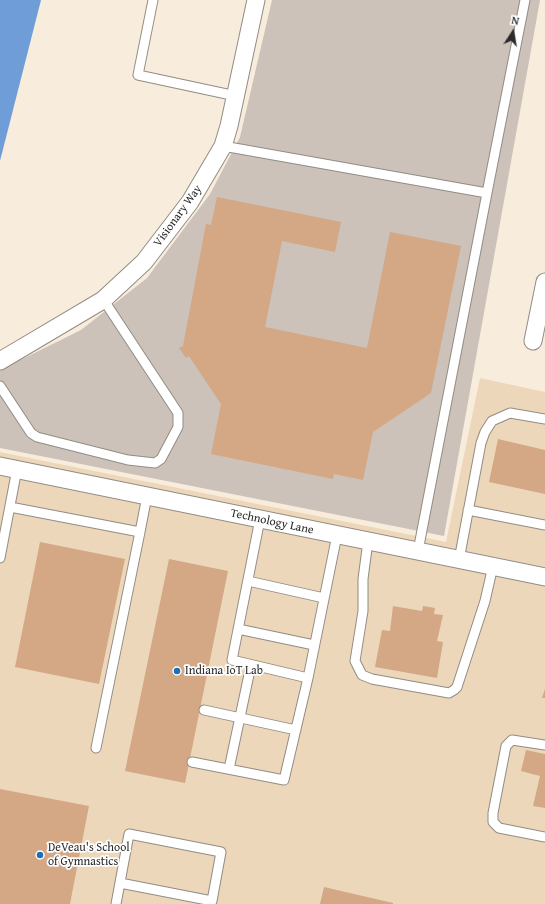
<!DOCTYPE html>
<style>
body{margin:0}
#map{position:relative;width:545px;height:904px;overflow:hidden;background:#f8eddd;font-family:"Gentium Book Plus",serif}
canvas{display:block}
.north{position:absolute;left:493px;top:12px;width:40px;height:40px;-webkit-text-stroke:3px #fff;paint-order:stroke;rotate:12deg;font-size:11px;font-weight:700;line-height:16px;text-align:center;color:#2b2b2b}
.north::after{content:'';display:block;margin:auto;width:14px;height:18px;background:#2b2b2b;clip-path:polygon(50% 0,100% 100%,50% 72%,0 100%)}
</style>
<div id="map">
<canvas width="545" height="904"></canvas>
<div class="north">N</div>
</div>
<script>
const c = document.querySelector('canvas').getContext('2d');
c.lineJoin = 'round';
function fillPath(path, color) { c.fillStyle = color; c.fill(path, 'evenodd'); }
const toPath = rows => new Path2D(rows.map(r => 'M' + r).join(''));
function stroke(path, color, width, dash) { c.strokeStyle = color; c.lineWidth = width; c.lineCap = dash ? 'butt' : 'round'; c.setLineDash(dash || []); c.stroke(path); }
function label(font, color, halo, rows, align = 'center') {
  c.font = font + ' "Gentium Book Plus",serif'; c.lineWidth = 3.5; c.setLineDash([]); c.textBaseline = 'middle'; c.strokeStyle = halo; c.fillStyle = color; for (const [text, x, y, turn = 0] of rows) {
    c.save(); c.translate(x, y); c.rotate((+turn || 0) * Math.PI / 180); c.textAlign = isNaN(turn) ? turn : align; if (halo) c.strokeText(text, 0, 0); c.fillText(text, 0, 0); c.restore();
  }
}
fillPath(toPath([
 [480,378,545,392,545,904,0,904,0,452,446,542]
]), '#edd7bb');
fillPath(toPath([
 [272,0,540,0,444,536,0,448,0,370,81,330,147,278,210,194,240,137]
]), '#ccc2b9');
fillPath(toPath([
 [0,0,41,0,0,161]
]), '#6e9dd7');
fillPath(toPath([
 [217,197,341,222,335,252,282,241,265,327,367,348,390,232,461,246,431,393,373,432,363,480,334,474,333,479,211,454,221,404,189,356,186,358,179,348,183,346,206,224,211,225],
 [498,439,545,450,545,494,489,482],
 [40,542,125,559,99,684,15,667],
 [169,559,228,571,185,783,125,771],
 [393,606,422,611,423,606,435,608,434,614,443,615,437,641,443,642,437,678,375,667,382,630,390,631],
 [545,689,545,698,542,698],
 [526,750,545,754,545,808,533,806,540,776,521,771],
 [0,789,89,806,70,904,0,904],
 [324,887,393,903,393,904,320,904]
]), '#d4a785');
const lane = toPath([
 [153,0,138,75,236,96],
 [223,146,487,193,525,0],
 [0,386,31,433,37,437,128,460,155,463,161,459,178,427,178,413,103,299],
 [10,507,140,532,147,496],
 [468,510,545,525],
 [260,519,232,660,308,678],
 [368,541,363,579,363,611,355,661,362,675,372,679,449,693,454,690,457,687,485,601,493,566],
 [418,551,487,193],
 [0,558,17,469],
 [459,560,481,443,485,432,492,421,510,413,545,419],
 [248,581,324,598],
 [238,629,314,645],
 [204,710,296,730],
 [545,745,512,740,506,746,493,813,493,822,499,828,545,837],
 [96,748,140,532],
 [192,762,284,780,308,678,337,535],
 [229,769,251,665],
 [116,904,129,834,221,852,212,901,120,883]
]);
const street = toPath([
 [533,341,545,282],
 [0,361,103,300,144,262,190,202,223,146,229,126,256,0],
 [0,466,545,577]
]);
stroke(lane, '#928c84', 11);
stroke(street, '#928c84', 19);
stroke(lane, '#fff', 9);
stroke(street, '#fff', 17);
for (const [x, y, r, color] of [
 [177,671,4,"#1f6fb2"],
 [40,855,4,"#1f6fb2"]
]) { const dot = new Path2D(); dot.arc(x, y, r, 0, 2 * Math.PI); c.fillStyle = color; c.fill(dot); stroke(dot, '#fff', 1.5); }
label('12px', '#2b2b2b', '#fff', [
 ["Visionary Way",178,216,-54],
 ["Technology Lane",272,522,12]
]);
label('12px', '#2b2b2b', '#fff', [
 ["Indiana IoT Lab",185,671],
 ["DeVeau's School",48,848],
 ["of Gymnastics",48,862]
], 'left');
</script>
